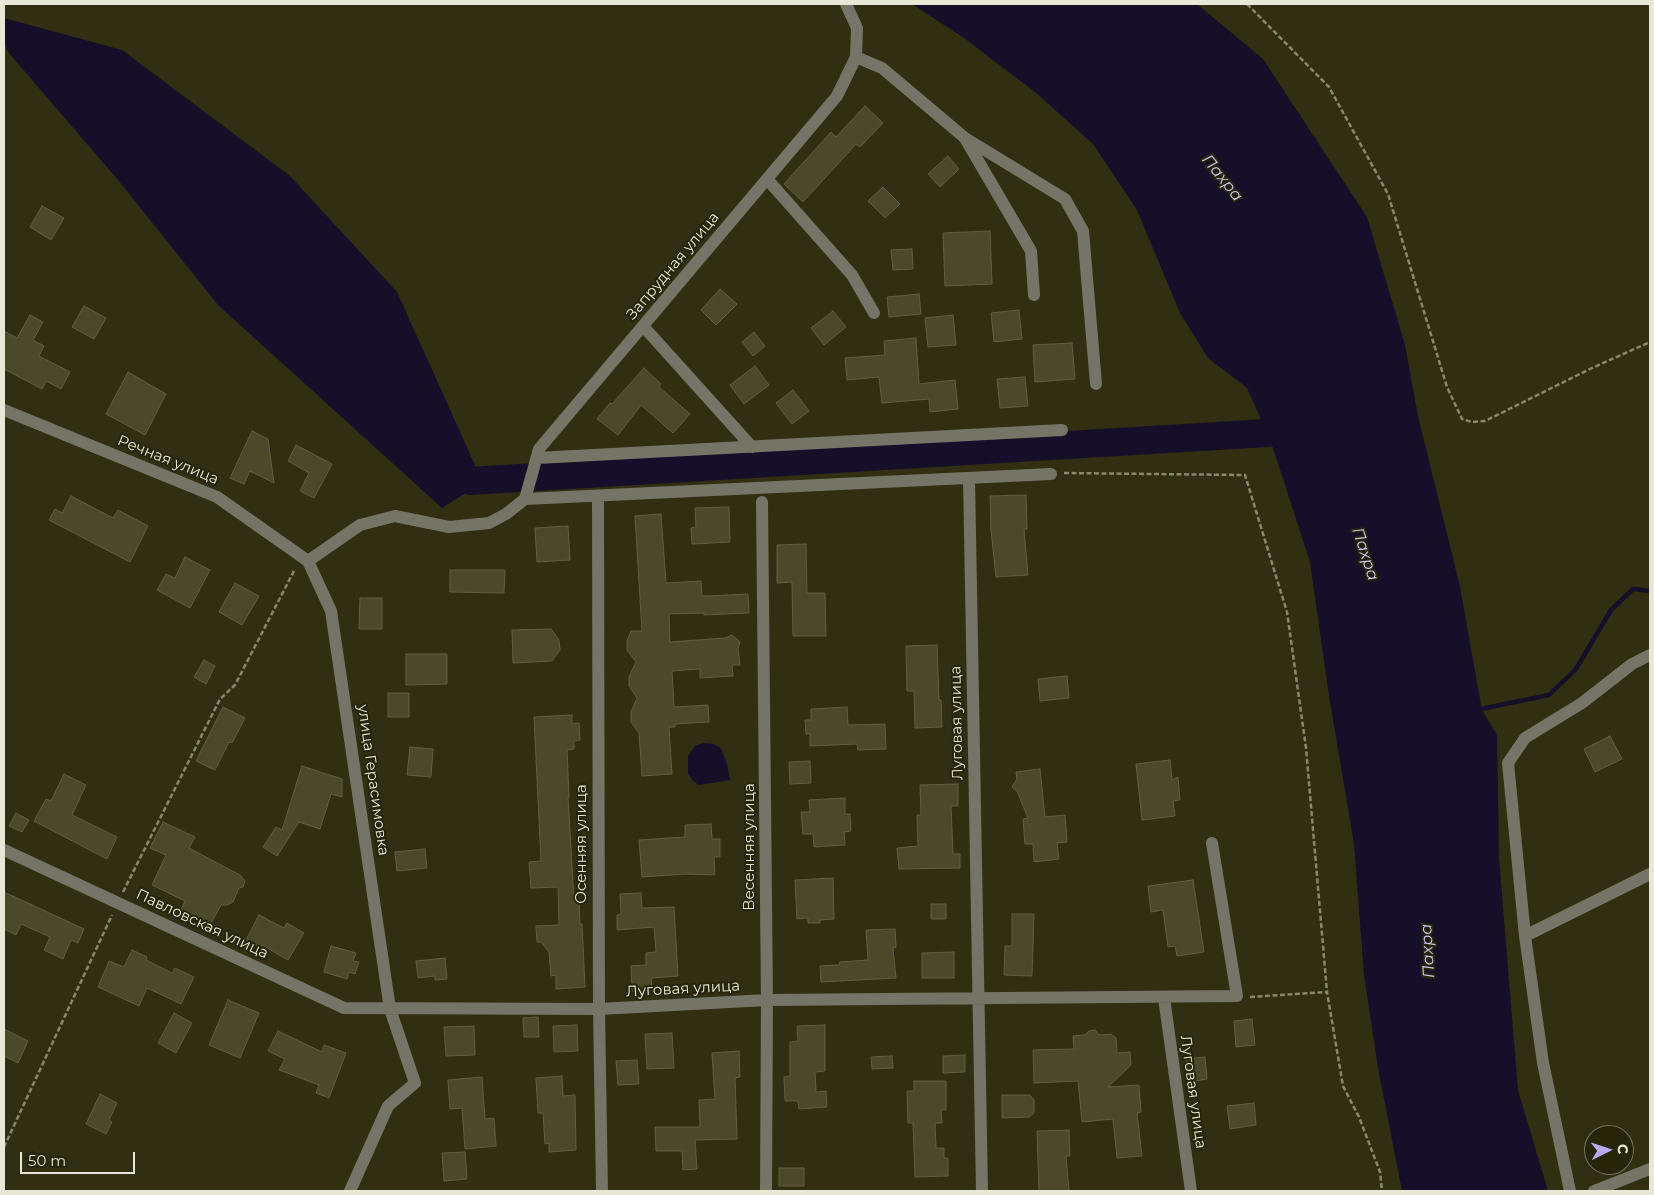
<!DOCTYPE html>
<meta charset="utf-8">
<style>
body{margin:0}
#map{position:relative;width:1654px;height:1195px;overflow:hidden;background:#302f11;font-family:Montserrat,sans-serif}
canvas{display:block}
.frame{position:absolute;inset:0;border:5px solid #e7e8d6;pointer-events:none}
.north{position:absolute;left:1584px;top:1125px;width:50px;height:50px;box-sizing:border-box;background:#262507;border:1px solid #73735a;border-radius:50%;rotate:86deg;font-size:14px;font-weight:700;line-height:20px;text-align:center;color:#e7e8d6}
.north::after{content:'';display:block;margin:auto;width:18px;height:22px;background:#b7abf8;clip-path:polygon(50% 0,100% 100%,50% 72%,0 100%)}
.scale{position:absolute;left:20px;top:1152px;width:115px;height:22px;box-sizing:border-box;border:2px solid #e7e8d6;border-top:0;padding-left:6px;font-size:15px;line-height:18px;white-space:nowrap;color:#e7e8d6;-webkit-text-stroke:4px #262507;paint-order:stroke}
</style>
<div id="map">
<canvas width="1654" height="1195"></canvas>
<div class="frame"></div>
<div class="north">С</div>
<div class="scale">50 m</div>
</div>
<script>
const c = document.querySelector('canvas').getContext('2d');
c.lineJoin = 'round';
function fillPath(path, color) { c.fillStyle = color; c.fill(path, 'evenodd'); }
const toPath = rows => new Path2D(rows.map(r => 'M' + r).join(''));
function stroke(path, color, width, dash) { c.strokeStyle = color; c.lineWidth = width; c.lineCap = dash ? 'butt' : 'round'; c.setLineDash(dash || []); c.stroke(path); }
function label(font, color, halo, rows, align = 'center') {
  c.font = font + ' Montserrat,sans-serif'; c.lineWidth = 4; c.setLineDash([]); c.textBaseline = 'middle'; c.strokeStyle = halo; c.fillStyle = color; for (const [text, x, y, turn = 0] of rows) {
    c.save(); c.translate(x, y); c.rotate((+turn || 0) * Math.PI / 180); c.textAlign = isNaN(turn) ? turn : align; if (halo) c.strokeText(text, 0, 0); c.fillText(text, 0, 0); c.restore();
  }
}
fillPath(toPath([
 [912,4,1197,4,1263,59,1367,217,1405,345,1418,416,1460,587,1482,710,1497,735,1499,858,1518,1090,1548,1191,1402,1191,1378,1068,1364,975,1354,844,1329,696,1310,562,1271,442,1247,388,1208,358,1180,313,1137,210,1093,144,1035,92,964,38],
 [4,18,122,50,290,176,397,292,475,465,464,494,442,508,218,305,118,180,8,52,4,43],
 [703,743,713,744,721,748,727,764,730,780,699,785,693,781,688,774,688,756,695,746]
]), '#150f2a');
stroke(toPath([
 [1476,710,1549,695,1576,669,1611,610,1633,589,1650,591]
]), '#150f2a', 4.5);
stroke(toPath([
 [470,481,1267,433,1304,429]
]), '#150f2a', 28);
const building = toPath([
 [865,106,883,123,860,147,856,144,803,202,784,184,831,132,836,137,865,106],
 [948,156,959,169,940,187,928,174,948,156],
 [883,187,900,204,885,218,868,201,883,187],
 [42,206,64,218,51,240,30,227,42,206],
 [990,231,992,284,945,286,943,233,990,231],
 [912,249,913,269,893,270,891,250,912,249],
 [720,289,737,304,716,325,701,310,720,289],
 [919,294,921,314,889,317,887,297,919,294],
 [84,306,106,318,94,339,72,327,84,306],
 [1019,310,1022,339,994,342,991,313,1019,310],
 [833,311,846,327,824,345,811,328,833,311],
 [30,315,43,322,33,340,44,346,39,356,70,372,61,389,46,381,42,389,4,369,4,331,17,338,30,315],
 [953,315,956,345,928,347,925,318,953,315],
 [754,332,765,346,753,356,742,342,754,332],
 [916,338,919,384,955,380,958,409,930,412,929,399,882,403,879,377,847,380,845,358,885,355,884,341,916,338],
 [1072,343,1075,379,1035,382,1033,345,1072,343],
 [755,366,769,385,744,404,730,385,755,366],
 [644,368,661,384,659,387,690,414,673,433,641,405,618,435,597,419,610,403,612,404,644,368],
 [128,372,166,394,145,435,106,414,128,372],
 [1025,377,1028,406,1000,408,997,379,1025,377],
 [793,390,809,411,792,424,776,403,793,390],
 [252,431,268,439,274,483,250,471,244,484,230,478,252,431],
 [296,445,332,464,314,498,300,491,309,473,288,461,296,445],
 [1026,495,1027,529,1024,529,1028,575,996,577,991,530,990,496,1026,495],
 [71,496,113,518,118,510,148,526,130,562,49,520,55,509,62,513,71,496],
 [729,507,730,542,692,544,691,528,696,527,695,508,729,507],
 [661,514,666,583,701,581,702,596,707,596,748,594,749,613,704,615,704,613,669,614,670,642,725,638,732,635,740,642,738,649,740,665,732,665,733,676,700,678,700,669,672,671,674,707,708,705,709,722,675,724,675,727,669,727,672,774,642,776,639,733,631,722,631,712,637,698,629,686,629,677,636,662,627,650,627,641,631,631,642,631,635,516,661,514],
 [568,526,570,560,537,562,535,528,568,526],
 [806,544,807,593,825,593,826,636,793,636,792,582,777,583,777,545,806,544],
 [185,557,210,570,190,608,157,590,166,574,175,578,185,557],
 [450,570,505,570,504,593,450,592,450,570],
 [235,583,259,596,242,625,219,612,235,583],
 [360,598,382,598,382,629,359,629,360,598],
 [551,629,559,640,560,650,552,661,513,663,512,630,551,629],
 [937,645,939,700,941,700,942,727,915,728,914,691,907,691,906,646,937,645],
 [406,654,447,654,447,684,406,685,406,654],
 [204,660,215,666,206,684,194,677,204,660],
 [1067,676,1069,698,1040,701,1038,679,1067,676],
 [388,693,409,693,409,717,388,717,388,693],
 [223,707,245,718,232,743,229,742,215,770,196,761,223,707],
 [847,707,848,725,885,724,886,749,858,750,857,744,810,746,810,734,806,734,805,720,811,720,811,709,847,707],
 [572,715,572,724,579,723,580,740,574,741,574,749,567,750,569,797,568,797,574,900,579,900,580,924,582,924,585,987,556,989,556,975,551,976,549,952,541,942,537,942,536,926,559,925,558,887,531,888,529,862,541,861,534,717,572,715],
 [1610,736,1622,759,1595,772,1584,749,1610,736],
 [410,747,433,749,431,777,407,775,410,747],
 [1170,760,1172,780,1178,777,1180,800,1173,801,1175,816,1142,820,1136,764,1170,760],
 [810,761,811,783,790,784,789,762,810,761],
 [302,766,342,779,342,797,331,794,320,829,299,822,277,856,263,847,276,827,282,830,302,766],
 [1040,769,1045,817,1065,815,1067,842,1057,843,1059,859,1034,862,1033,844,1025,844,1023,819,1028,818,1017,791,1012,787,1017,779,1016,772,1040,769],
 [64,774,86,785,72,815,117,837,107,859,34,821,46,799,51,801,64,774],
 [958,784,958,806,951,806,953,854,960,854,960,868,899,869,897,848,918,846,917,815,921,815,920,785,958,784],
 [845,798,845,814,850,814,851,831,844,832,845,845,814,847,813,834,803,834,801,812,810,812,809,800,845,798],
 [16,813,29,820,22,832,9,826,16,813],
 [163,822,195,837,189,848,240,875,245,881,243,887,239,888,233,902,227,905,221,905,209,927,180,911,185,901,152,885,166,855,150,848,163,822],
 [711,824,712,839,720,839,720,857,714,857,715,875,686,874,642,877,639,840,685,837,685,825,711,824],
 [425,849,427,868,397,871,395,852,425,849],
 [833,878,834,919,820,920,820,923,808,923,808,918,797,919,795,880,833,878],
 [1193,880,1204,952,1177,956,1175,946,1168,947,1163,910,1151,912,1148,886,1193,880],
 [4,892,84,929,78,943,71,940,63,959,44,950,50,937,21,924,16,935,4,929,4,892],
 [641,893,642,908,674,907,678,976,651,978,652,990,632,991,631,966,646,965,646,953,656,952,654,927,617,930,617,915,621,914,620,894,641,893],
 [931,904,946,904,946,919,931,919,931,904],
 [1012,914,1034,914,1032,976,1004,975,1005,946,1012,946,1012,914],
 [259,915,284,928,287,923,304,933,288,960,262,945,261,947,246,940,259,915],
 [895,929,896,947,893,948,896,978,821,982,820,966,839,965,840,962,868,960,866,930,895,929],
 [331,946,356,953,353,961,359,962,355,974,349,972,347,979,324,972,331,946],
 [132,950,147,957,146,960,172,973,175,968,194,977,181,1004,147,988,139,1006,98,987,109,961,124,967,132,950],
 [954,952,954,978,922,978,922,953,954,952],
 [445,958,447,979,435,980,435,976,418,978,416,961,445,958],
 [228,1000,259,1013,240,1058,209,1045,228,1000],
 [174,1013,192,1023,176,1053,158,1043,174,1013],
 [538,1017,539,1037,524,1037,523,1018,538,1017],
 [1252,1019,1255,1045,1236,1047,1234,1021,1252,1019],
 [577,1025,578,1051,554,1052,553,1026,577,1025],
 [825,1025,825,1071,815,1072,816,1092,826,1091,827,1107,799,1109,798,1101,785,1101,784,1077,790,1076,790,1042,798,1041,797,1026,825,1025],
 [474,1026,475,1055,446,1056,444,1027,474,1026],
 [4,1029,28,1041,18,1063,4,1056,4,1029],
 [1095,1030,1099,1035,1111,1034,1116,1038,1117,1053,1130,1052,1131,1065,1108,1087,1139,1085,1141,1112,1137,1113,1142,1156,1117,1158,1113,1119,1082,1122,1078,1081,1034,1083,1033,1050,1074,1049,1073,1036,1085,1035,1089,1031,1095,1030],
 [278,1031,322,1052,324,1045,346,1053,329,1098,316,1093,319,1085,279,1070,285,1059,268,1051,278,1031],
 [672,1033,674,1068,647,1069,645,1034,672,1033],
 [739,1051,740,1077,735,1078,737,1139,695,1140,697,1169,683,1170,682,1151,656,1151,655,1127,700,1127,699,1100,715,1099,712,1053,739,1051],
 [965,1055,965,1072,943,1073,943,1056,965,1055],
 [892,1056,893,1068,872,1069,871,1057,892,1056],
 [1205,1057,1207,1079,1189,1082,1186,1059,1205,1057],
 [637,1060,639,1084,618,1085,616,1061,637,1060],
 [562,1076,563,1096,575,1095,576,1150,549,1152,549,1143,545,1144,543,1113,538,1113,536,1078,562,1076],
 [482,1077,485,1119,494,1118,496,1146,465,1149,462,1108,450,1109,448,1080,482,1077],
 [914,1081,946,1081,946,1110,941,1110,942,1123,935,1123,936,1148,944,1148,944,1158,948,1158,948,1176,915,1177,913,1123,908,1123,907,1091,914,1091,914,1081],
 [100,1094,117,1103,109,1120,112,1122,106,1134,86,1124,100,1094],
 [1002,1095,1030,1095,1034,1100,1034,1113,1029,1117,1002,1118,1002,1095],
 [1254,1103,1256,1125,1230,1129,1227,1106,1254,1103],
 [1069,1130,1070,1156,1066,1156,1069,1191,1039,1191,1037,1131,1069,1130],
 [465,1152,467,1179,444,1181,442,1153,465,1152],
 [779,1168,804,1168,804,1186,779,1186,779,1168]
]);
fillPath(building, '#4a4a2b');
stroke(building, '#606040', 1);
stroke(toPath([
 [1247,4,1329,87,1388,194,1447,387,1462,419,1472,422,1485,421,1592,368,1650,342],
 [1064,473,1245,475,1287,612,1306,748,1327,992],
 [123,892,220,699,235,685,295,569],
 [1250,997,1327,992,1343,1086,1359,1117,1380,1172,1382,1191],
 [4,1147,112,915]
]), '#88886f', 2.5, [5, 2.5]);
stroke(toPath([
 [856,57,882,68,965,138,1065,199,1083,231,1096,384],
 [966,140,1031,251,1034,295],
 [767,179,852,275,874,313],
 [643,326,752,447],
 [4,410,217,497,308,561],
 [537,458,1062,430],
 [969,478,982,1191],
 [598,496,599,1009,602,1191],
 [525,499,539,449,837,96,856,57,857,28,846,4],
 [762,502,767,1000,766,1191],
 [308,561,360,525,395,516,449,527,489,523,506,514,525,499,1051,474],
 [308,561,331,611,390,1009,415,1083,388,1106,350,1191],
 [4,850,344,1008,599,1009,767,1000,1237,996,1212,843],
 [1525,936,1650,874],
 [1164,998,1191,1191],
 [1570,1191,1543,1063,1525,936,1508,763,1525,738,1582,703,1632,664,1650,655],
 [1594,1191,1650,1169]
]), '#757567', 12);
label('15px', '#e7e8d6', '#262507', [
 ["Запрудная улица",673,266,-50],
 ["Речная улица",168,460,22],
 ["Луговая улица",957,723,-91],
 ["улица Герасимовка",373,780,82],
 ["Осенняя улица",582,844,-90],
 ["Весенняя улица",750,847,-90],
 ["Павловская улица",202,924,25],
 ["Луговая улица",683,989,-3],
 ["Луговая улица",1193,1092,82]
]);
label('italic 16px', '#cdc7f7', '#262507', [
 ["Пахра",1222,178,51],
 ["Пахра",1365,554,72],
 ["Пахра",1428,951,-93]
]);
</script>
